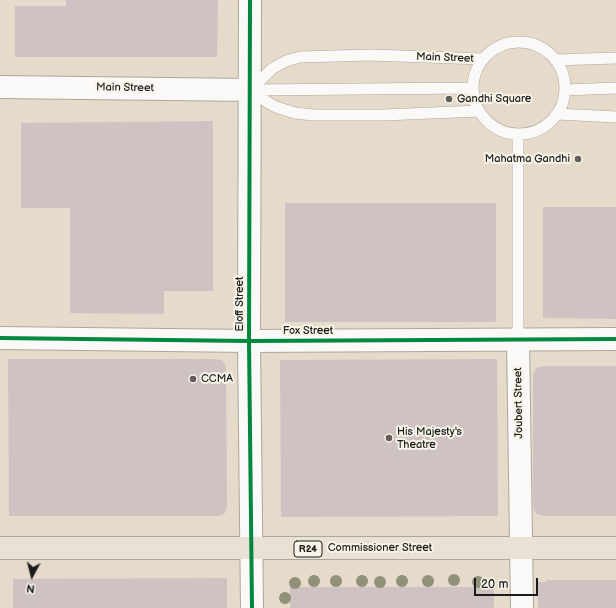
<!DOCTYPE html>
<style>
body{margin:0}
#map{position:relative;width:616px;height:608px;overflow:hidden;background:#e6daca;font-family:"Balsamiq Sans",sans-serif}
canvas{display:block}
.north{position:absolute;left:12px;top:556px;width:40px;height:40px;-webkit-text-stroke:3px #f7f3e8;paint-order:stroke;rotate:187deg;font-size:11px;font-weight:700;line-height:16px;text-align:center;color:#1c1c1c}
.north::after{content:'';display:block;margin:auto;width:14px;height:18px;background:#1c1c1c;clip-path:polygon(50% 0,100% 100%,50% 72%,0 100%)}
.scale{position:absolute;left:474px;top:578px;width:64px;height:18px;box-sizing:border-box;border:2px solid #1c1c1c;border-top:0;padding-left:5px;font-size:12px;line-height:14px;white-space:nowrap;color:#1c1c1c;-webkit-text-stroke:3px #f7f3e8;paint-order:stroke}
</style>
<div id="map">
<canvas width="616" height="608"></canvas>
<div class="north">N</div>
<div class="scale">20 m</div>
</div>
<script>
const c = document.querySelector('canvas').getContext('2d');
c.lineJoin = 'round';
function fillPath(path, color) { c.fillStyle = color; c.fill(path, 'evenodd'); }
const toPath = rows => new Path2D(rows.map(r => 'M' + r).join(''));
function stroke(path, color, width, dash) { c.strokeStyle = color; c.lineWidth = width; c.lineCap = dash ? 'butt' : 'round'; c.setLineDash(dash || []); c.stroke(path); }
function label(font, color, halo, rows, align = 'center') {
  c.font = font + ' "Balsamiq Sans",sans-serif'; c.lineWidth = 4; c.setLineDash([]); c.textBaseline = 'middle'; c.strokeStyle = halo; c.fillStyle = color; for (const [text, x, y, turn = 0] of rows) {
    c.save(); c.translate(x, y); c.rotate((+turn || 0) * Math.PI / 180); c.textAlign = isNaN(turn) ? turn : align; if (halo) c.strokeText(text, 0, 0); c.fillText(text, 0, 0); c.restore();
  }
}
fillPath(toPath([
 [66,0,218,0,217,57,15,57,15,6,66,6],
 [213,121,213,291,164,291,164,314,70,313,70,208,21,208,21,123],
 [285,203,496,203,496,322,285,322],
 [543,207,616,207,616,319,543,318],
 [8,359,213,359,222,360,226,367,227,507,225,513,219,516,9,516],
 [497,359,498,516,281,517,280,360],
 [544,366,616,366,616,516,544,516,536,514,533,506,533,375,536,368],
 [227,578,227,608,13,608,13,579],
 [546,580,616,580,616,608,538,608,538,582,546,582],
 [290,587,494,587,494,608,290,608]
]), '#cec2c3');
const service = toPath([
 '473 88a46 46 0 1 1 92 0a46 46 0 1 1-92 0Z',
 [555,60,616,58],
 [251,89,273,68,286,61,300,57,371,55,483,59],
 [250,90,267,102,276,107,295,113,313,115,383,115,479,111],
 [250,90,472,88],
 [565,90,616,88],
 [557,114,616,117],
 [518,134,518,339]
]);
const minor = toPath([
 [250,0,249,341,252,608],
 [0,87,250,90],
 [0,338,249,341,616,339],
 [518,339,522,608]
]);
const primary = toPath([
 [0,548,616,548]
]);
stroke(service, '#ada69b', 12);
stroke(minor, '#ada69b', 24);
stroke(primary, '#ada69b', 24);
stroke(service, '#fbf9f7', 11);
stroke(minor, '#fbf9f7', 22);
stroke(primary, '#eae1d5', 22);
stroke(toPath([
 [250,0,249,341,252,608],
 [0,338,249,341,616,339]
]), '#00873e', 4);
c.fillStyle = '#919079';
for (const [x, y] of [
 [454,580],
 [314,581],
 [336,581],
 [362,581],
 [402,581],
 [428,581],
 [380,582],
 [478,582],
 [295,583],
 [285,598]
]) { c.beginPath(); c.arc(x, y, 6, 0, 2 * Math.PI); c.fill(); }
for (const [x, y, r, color] of [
 [449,99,4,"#635e59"],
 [578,159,4,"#635e59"],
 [193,379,4,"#635e59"],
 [389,438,4,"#635e59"]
]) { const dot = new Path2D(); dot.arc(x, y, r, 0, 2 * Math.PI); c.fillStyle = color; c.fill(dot); stroke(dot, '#f7f3e8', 1.5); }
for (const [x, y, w] of [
 [308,549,28]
]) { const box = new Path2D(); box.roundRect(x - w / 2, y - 8, w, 16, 3); c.fillStyle = '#f7f3e8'; c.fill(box); stroke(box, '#1c1c1c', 1); }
label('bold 10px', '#1c1c1c', null, [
 ["R24",308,549]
]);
label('11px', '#1c1c1c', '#f7f3e8', [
 ["Main Street",445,58,2],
 ["Main Street",125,88,1],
 ["Eloff Street",240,304,-90],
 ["Fox Street",308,331],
 ["Joubert Street",519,403,-91],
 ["Commissioner Street",380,548]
]);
label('11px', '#1c1c1c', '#f7f3e8', [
 ["Gandhi Square",457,99],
 ["Mahatma Gandhi",570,159,"right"],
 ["CCMA",201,379],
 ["His Majesty's",397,432],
 ["Theatre",397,445]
], 'left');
</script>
